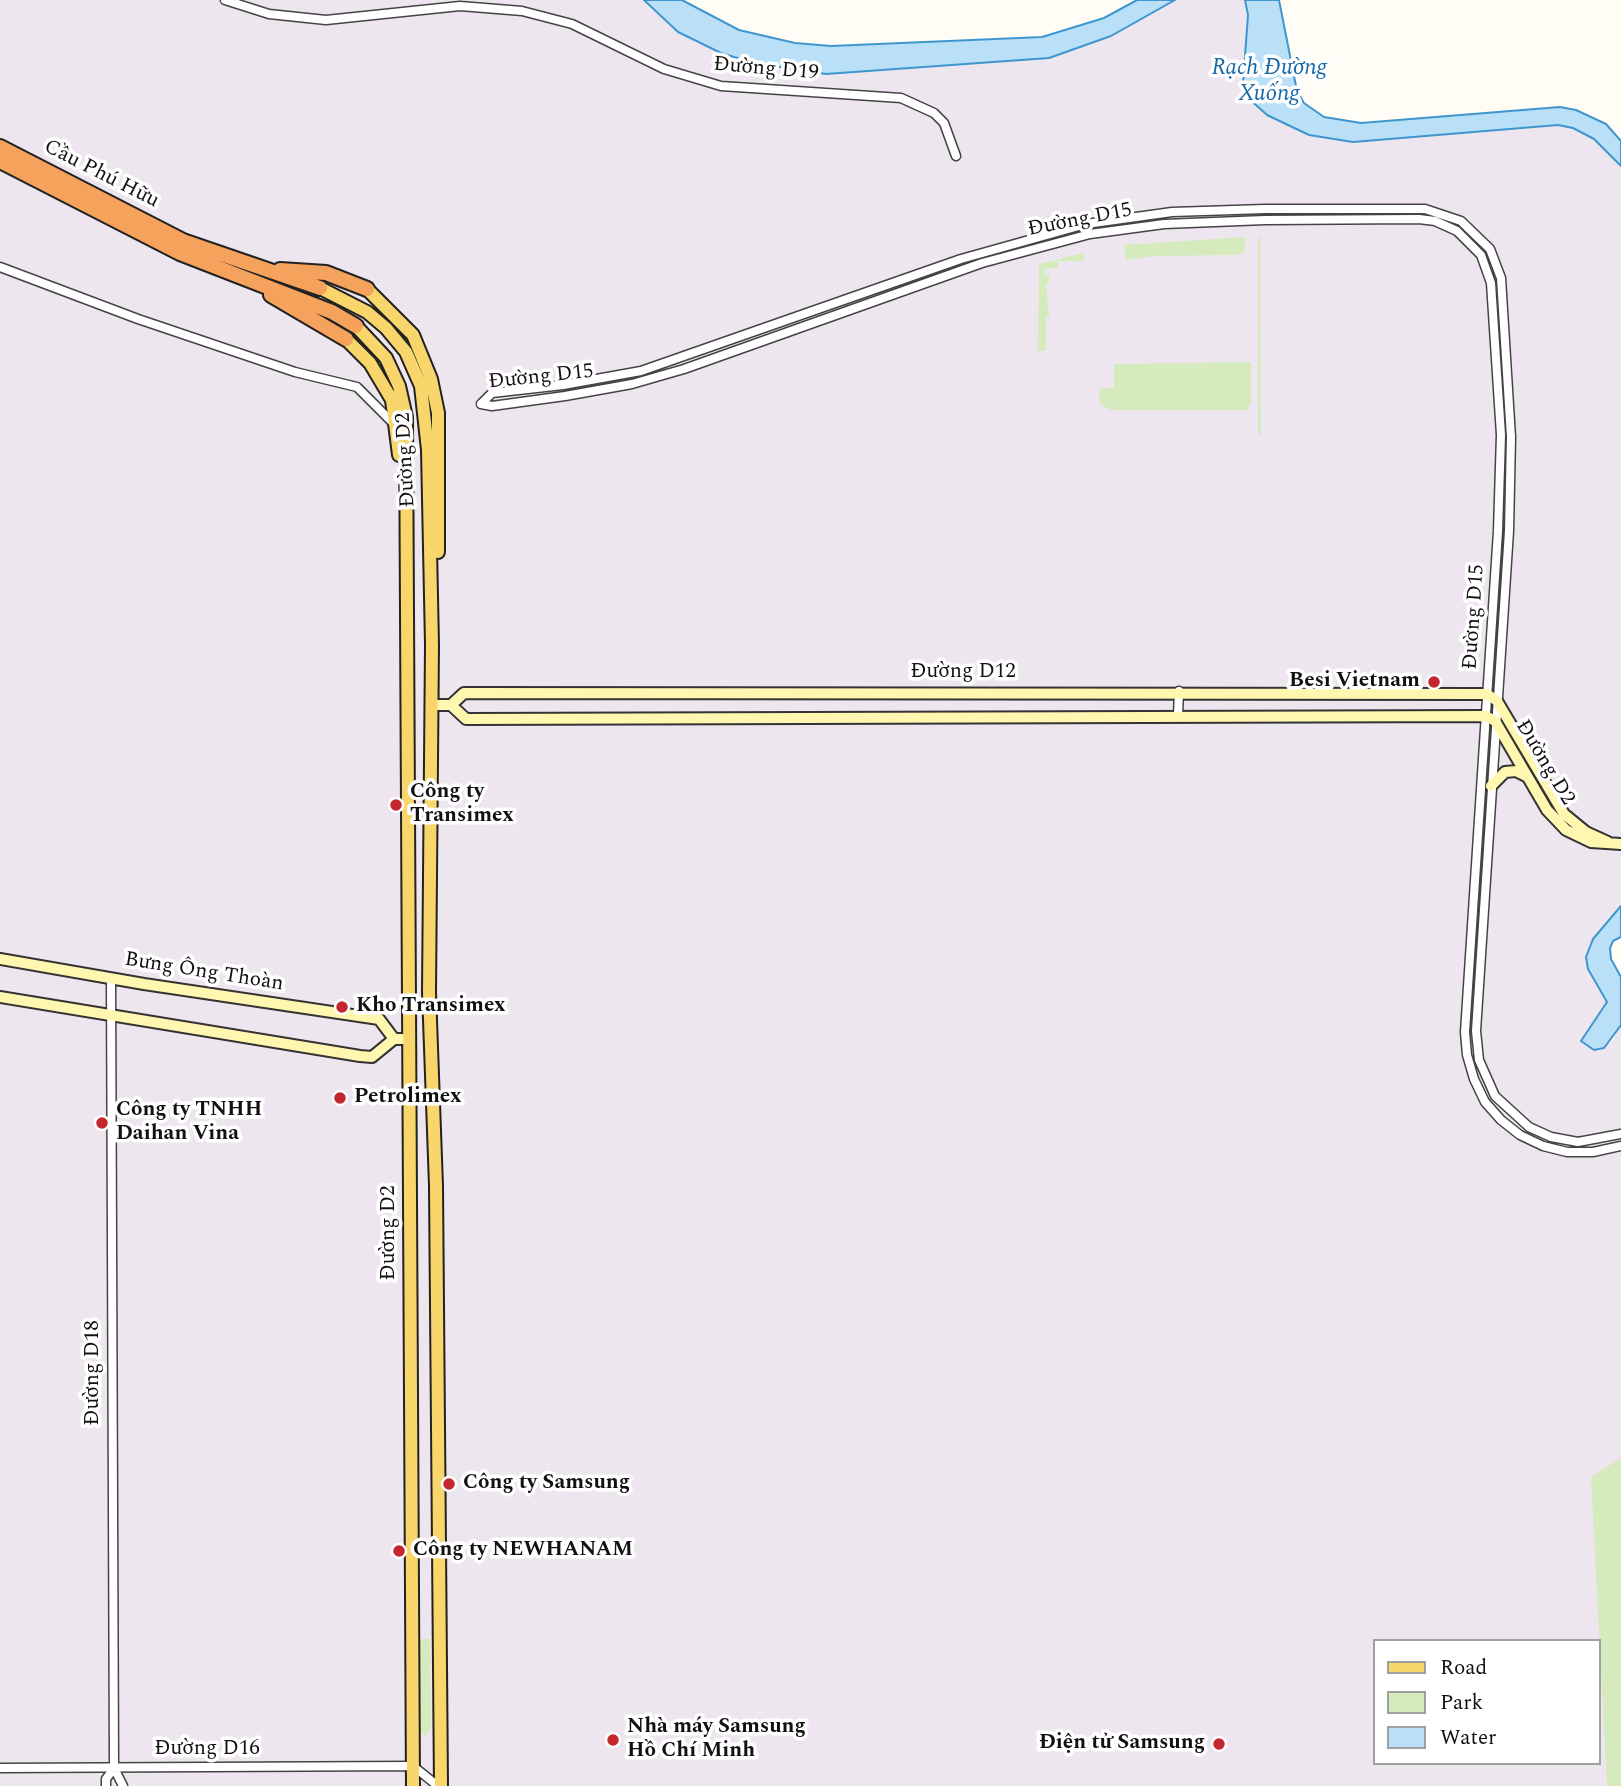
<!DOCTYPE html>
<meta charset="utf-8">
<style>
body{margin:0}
#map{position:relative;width:1621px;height:1786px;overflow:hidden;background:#fffdf5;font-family:Spectral,serif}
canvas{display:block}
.legend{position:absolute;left:1373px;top:1639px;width:228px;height:126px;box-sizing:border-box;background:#fff;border:2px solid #a0a0a0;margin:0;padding:9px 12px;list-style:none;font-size:21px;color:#111}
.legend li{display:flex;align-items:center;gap:14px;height:35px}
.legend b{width:35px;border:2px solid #a0a0a0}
</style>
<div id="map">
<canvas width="1621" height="1786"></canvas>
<ul class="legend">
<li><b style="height:9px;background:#f9d66b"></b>Road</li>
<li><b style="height:19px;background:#d5ebbd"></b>Park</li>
<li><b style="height:19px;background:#b9e0f7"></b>Water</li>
</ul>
</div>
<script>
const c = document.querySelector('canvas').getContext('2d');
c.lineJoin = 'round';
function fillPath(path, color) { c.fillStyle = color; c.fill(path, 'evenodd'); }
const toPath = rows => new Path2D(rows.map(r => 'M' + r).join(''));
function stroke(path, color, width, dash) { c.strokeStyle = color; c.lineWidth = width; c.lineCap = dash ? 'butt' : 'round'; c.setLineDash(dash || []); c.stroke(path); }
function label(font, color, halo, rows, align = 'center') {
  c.font = font + ' Spectral,serif'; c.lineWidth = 7; c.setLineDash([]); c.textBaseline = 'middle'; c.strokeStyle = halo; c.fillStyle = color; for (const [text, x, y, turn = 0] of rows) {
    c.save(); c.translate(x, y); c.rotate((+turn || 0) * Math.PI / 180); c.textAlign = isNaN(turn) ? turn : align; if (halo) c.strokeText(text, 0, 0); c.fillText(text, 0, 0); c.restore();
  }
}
fillPath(toPath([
 [0,0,644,0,678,32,697,43,754,63,785,69,1049,58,1111,36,1175,0,1245,0,1248,15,1309,135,1353,142,1558,125,1573,128,1594,139,1621,166,1621,906,1593,939,1588,969,1606,995,1607,1006,1581,1041,1600,1051,1613,1040,1621,1025,1621,1786,0,1786],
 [1374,1641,1598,1641,1598,1763,1374,1763]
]), '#eee6ef');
fillPath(toPath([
 [1245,237,1245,251,1238,255,1153,256,1126,260,1124,245],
 [1258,237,1260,237,1261,435,1258,433],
 [1084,253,1084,261,1058,261,1058,268,1044,269,1045,275,1049,275,1049,283,1046,283,1049,317,1046,317,1046,351,1038,351,1039,264],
 [1251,362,1251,401,1247,410,1111,410,1100,404,1099,389,1114,388,1114,364],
 [1621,1458,1621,1786,1607,1786,1591,1477],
 [418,1639,430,1639,431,1728,426,1736,419,1731]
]), '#d5ebbd');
const water = toPath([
 [644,0,682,0,739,30,795,43,831,46,1042,37,1104,18,1137,0,1175,0,1111,36,1049,58,826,74,754,63,721,53,678,32,644,0],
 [1245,0,1279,0,1297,91,1304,103,1324,117,1361,123,1560,107,1576,110,1606,124,1621,141,1621,166,1594,139,1573,128,1558,125,1353,142,1309,135,1267,115,1246,96,1243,83,1248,15,1245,0],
 [1621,906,1621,937,1613,941,1610,948,1611,959,1621,977,1621,1025,1604,1048,1594,1050,1581,1041,1607,1002,1588,969,1586,957,1593,939,1621,906]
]);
fillPath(water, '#b9e0f7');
stroke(water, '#3f96cf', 2);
const street = toPath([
 [225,0,269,14,326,20,460,6,522,11,572,24,664,69,721,86,901,98,934,113,944,123,956,156],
 [0,267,138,319,295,372,357,387,394,424],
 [481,404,492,393,563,385,641,371,961,259,1086,224,1172,212,1265,209,1425,209,1461,221,1490,249,1501,278,1511,437,1509,531,1476,1031,1479,1060,1495,1096,1529,1127,1551,1137,1578,1142,1621,1134],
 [481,404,492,406,565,396,632,384,684,369,982,263,1090,234,1164,224,1265,220,1419,219,1435,221,1457,231,1481,255,1491,283,1501,435,1498,531,1465,1032,1467,1055,1474,1079,1485,1102,1501,1120,1520,1135,1543,1146,1567,1152,1593,1152,1621,1146],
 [1178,715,1179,691],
 [111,979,114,1768,123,1786],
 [0,1768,413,1766,438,1786],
 [106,1786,106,1779,114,1768]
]);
const secondary = toPath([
 [432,705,451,705,464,693,1487,694,1497,701,1564,814,1586,832,1608,842],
 [451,705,466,719,1486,716,1495,721,1547,810,1566,830,1591,842,1621,844],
 [1491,786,1505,772,1516,771,1526,776],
 [0,959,144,984,379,1019,394,1039],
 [0,997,360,1056,372,1057,394,1039,409,1039]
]);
const primary = toPath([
 [320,288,367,312,386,328,406,352,421,386,428,450,432,645,429,992,436,1186,441,1786],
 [367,289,413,335,431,379,438,413,438,552],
 [356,326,386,358,399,386,406,417,413,1786],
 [346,339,370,363,392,400,399,455]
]);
const highway = toPath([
 [0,147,183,241,320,288],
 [0,161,180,253,332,312,356,326],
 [280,270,326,273,367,289],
 [271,295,346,339]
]);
stroke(street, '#444', 11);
stroke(secondary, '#333', 14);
stroke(primary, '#222', 16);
stroke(highway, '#222', 18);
stroke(street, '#fff', 8);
stroke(secondary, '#fff6b0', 10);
stroke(primary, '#f9d66b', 12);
stroke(highway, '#f5a25d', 14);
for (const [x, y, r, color] of [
 [1434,682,7,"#c4262e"],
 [396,805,7,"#c4262e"],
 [342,1007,7,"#c4262e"],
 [340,1098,7,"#c4262e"],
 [102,1123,7,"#c4262e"],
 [449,1484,7,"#c4262e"],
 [399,1551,7,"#c4262e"],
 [613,1740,7,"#c4262e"],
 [1219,1744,7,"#c4262e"]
]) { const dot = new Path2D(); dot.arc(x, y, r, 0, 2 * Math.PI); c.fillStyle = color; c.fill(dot); stroke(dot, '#fff', 2.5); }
label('21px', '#111', '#fff', [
 ["Đường D19",766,70,5],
 ["Cầu Phú Hữu",101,175,27],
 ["Đường D15",1080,221,-11],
 ["Đường D15",541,378,-6],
 ["Đường D2",407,460,-93],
 ["Đường D15",1475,617,-86],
 ["Đường D12",963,673],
 ["Đường D2",1544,763,59],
 ["Bưng Ông Thoàn",204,973,9],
 ["Đường D2",390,1233,-90],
 ["Đường D18",94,1373,-90],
 ["Đường D16",207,1750]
]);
label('bold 21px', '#111', '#fff', [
 ["Besi Vietnam",1420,682,"right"],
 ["Công ty",410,793],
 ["Transimex",410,817],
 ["Kho Transimex",356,1007],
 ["Petrolimex",354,1098],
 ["Công ty TNHH",116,1111],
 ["Daihan Vina",116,1135],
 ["Công ty Samsung",463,1484],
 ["Công ty NEWHANAM",413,1551],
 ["Nhà máy Samsung",627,1728],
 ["Hồ Chí Minh",627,1752],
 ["Điện tử Samsung",1205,1744,"right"]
], 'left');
label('italic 23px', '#1768a6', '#fff', [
 ["Rạch Đường",1269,69],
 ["Xuống",1269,95]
]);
</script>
